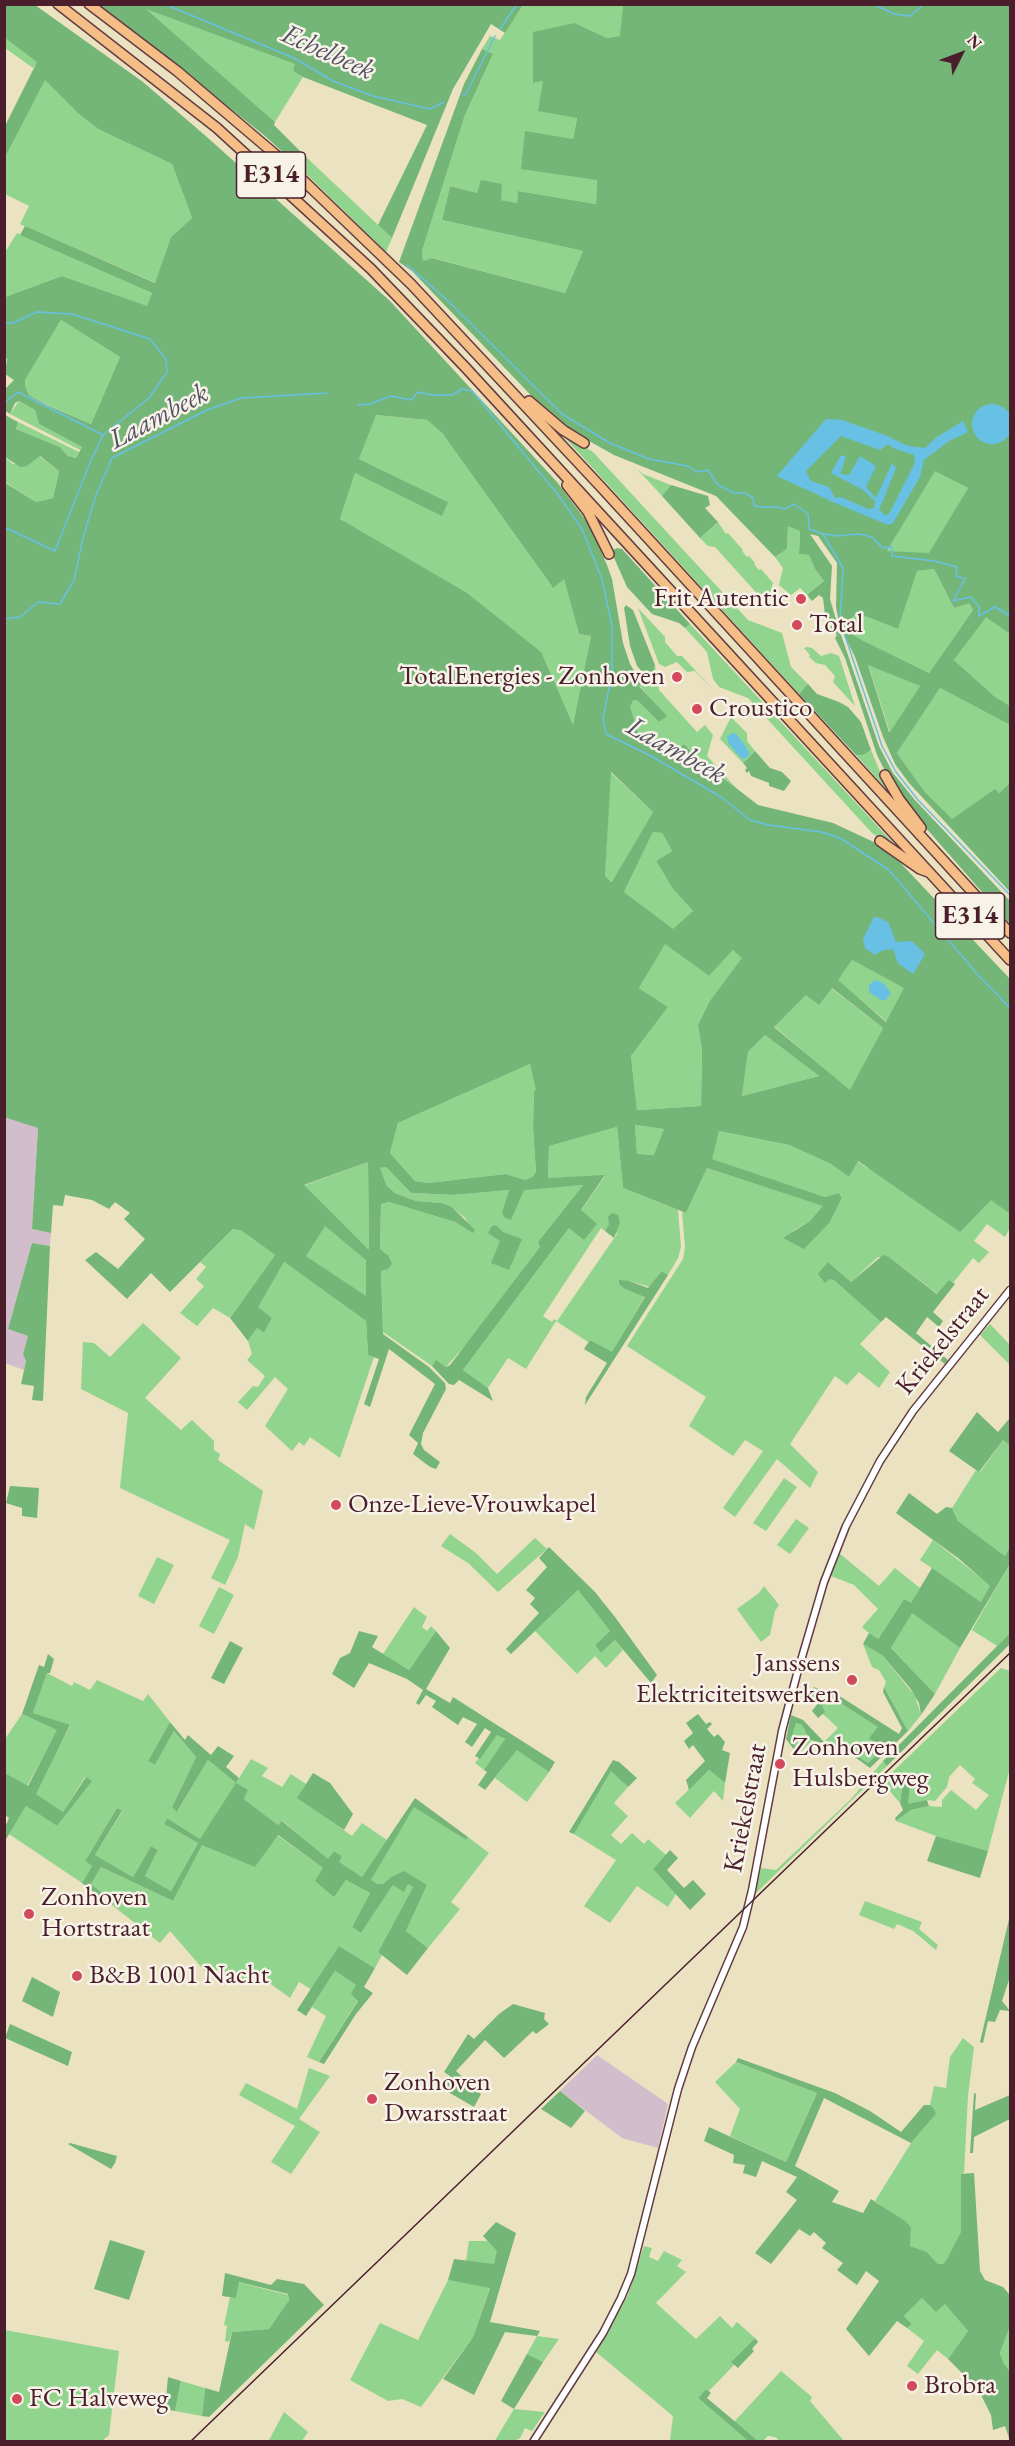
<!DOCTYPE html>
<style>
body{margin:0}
#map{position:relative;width:1015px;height:2446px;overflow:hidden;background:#ebe2c1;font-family:"EB Garamond",serif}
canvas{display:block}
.frame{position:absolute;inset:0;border:6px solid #4a1f2b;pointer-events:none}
.north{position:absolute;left:931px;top:24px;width:60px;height:60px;-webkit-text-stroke:4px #f7f3e8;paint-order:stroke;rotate:48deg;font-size:16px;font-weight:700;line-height:24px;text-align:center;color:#4a1f2b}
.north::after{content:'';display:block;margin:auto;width:21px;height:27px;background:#4a1f2b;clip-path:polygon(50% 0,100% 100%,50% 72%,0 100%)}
</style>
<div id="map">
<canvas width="1015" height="2446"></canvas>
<div class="frame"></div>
<div class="north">N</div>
</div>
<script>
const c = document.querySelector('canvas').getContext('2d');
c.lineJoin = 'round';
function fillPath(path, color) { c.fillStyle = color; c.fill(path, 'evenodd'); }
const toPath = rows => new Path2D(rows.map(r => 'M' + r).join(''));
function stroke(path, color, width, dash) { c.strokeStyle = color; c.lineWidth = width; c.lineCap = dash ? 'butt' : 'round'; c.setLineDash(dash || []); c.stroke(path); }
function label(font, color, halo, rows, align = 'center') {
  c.font = font + ' "EB Garamond",serif'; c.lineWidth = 5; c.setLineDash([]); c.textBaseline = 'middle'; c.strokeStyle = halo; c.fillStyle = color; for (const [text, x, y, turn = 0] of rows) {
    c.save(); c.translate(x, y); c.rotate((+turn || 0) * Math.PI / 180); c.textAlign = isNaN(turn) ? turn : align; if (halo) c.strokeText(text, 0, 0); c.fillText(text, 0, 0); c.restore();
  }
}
fillPath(toPath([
 [4,1117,38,1127,32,1229,51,1233,50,1246,32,1243,8,1329,28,1336,23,1354,26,1360,24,1370,5,1363],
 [597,2055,668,2104,658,2148,622,2138,560,2091]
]), '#d1bdcb');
fillPath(toPath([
 [523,5,623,5,621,36,607,38,575,23,533,83,543,81,577,117,573,139,597,180,596,204,518,191,517,203,500,200,502,184,477,193,450,186,442,220,583,251,565,293,433,258,423,261,422,251,465,115,493,54,482,49,490,36,500,40],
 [144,8,296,64,293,71,303,77,275,122],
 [5,38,38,62,33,68,5,48],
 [45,79,100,130,172,164,192,218,171,237,156,283,20,224,29,206,5,194,4,157],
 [305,156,392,238,386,252,297,165],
 [17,233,152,293,148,307,62,276,5,297,4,254],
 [61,320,120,357,91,424,48,405,29,395,25,386,25,380],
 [19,401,35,410,39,424,82,447,80,450,10,414],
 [375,415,427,420,442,433,552,587,564,578,579,634,591,636,573,726,558,695,340,519,355,473,448,502,359,459],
 [18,422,79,452,76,458,68,456,60,447,16,429],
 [557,429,593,452,748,620,782,633,791,667,808,684,799,694],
 [39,456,59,471,53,498,36,502,5,482,4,457,13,464,27,466],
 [637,469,643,474,671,485,662,496],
 [935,470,968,488,929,554,887,551],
 [718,522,726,534,728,533,743,550,742,551,747,557,749,556,755,563,754,564,759,570,761,569,773,583,768,600,762,599,715,547,708,546,700,538],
 [788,525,800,531,799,554,809,555,815,569,824,581,807,595,800,588,791,595,779,585,783,568,775,557,787,549],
 [934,569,954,608,969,602,973,610,929,673,862,640,852,634,847,623,857,613,898,629,916,571],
 [638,608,665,637,665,642,677,656,682,656,719,696,695,671,687,672,677,662,665,667,659,664],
 [986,616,1010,634,1010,706,994,696,954,660],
 [690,624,896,846,895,847,872,833,748,698,719,687,713,679,707,652,685,628],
 [807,647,812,648,821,656,831,653,839,656,855,706,833,682,835,676,825,665,816,663,809,657,810,655,804,648],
 [868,664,920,686,890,733],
 [655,665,659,690,697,732,705,725,713,735,707,756,738,790,684,744,673,755,638,732,629,707,632,700,638,701,659,722,666,716,639,685,650,681],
 [940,688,1010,725,1010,783,999,793,995,790,952,820,925,792,897,753],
 [731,717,747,733,747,741,755,751,743,763,720,739],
 [871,750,881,774,896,800,856,755,863,755],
 [610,772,653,812,613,882,605,876],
 [653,832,662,833,672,851,656,861,673,889,693,911,673,930,624,892],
 [665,943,709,976,733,950,743,958,709,1002,698,1025,702,1050,701,1106,637,1110,631,1056,668,1007,639,988],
 [852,960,905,988,887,1022,837,980],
 [831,988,883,1028,850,1091,774,1026,806,995],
 [765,1035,819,1076,742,1096,748,1052],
 [530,1064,537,1090,534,1091,533,1127,536,1172,532,1177,525,1180,506,1174,428,1183,415,1181,390,1153,398,1123],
 [635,1125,664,1129,655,1155,637,1154],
 [617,1127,623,1188,678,1210,681,1247,678,1258,668,1275,662,1271,650,1287,629,1281,625,1289,645,1296,612,1353,590,1340,588,1342,556,1321,526,1369,508,1358,488,1388,463,1370,569,1228,605,1176,548,1178,549,1146],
 [609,1224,617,1234,557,1321,554,1319,552,1322,543,1316,601,1228,605,1231],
 [719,1131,789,1145,831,1164,849,1177,857,1161,867,1168,991,1199,1010,1214,1010,1228,1005,1237,987,1224,974,1241,989,1252,979,1263,973,1258,953,1283,949,1280,938,1294,889,1257,878,1257,851,1282,828,1262,829,1279,835,1281,881,1322,860,1344,890,1372,879,1388,859,1372,847,1385,835,1376,790,1444,818,1472,810,1488,777,1459,735,1517,723,1508,763,1451,745,1440,733,1456,689,1426,706,1397,627,1346,683,1259,685,1247,682,1212,686,1213,707,1168,824,1206,810,1221,791,1232,830,1222,842,1198,839,1193,825,1197,711,1159],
 [368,1162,369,1250,303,1186],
 [386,1167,411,1193,454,1195,509,1190,502,1212,511,1219,523,1189,583,1185,538,1242,540,1247,475,1334,446,1367,436,1361,432,1366,383,1332,381,1271,391,1258,380,1249,381,1204,389,1202,455,1222,473,1232,465,1218,452,1207,442,1203,416,1201,395,1193,387,1186,380,1168],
 [324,1225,367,1260,366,1297,306,1256],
 [233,1229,242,1231,275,1255,230,1318,213,1308,197,1326,180,1313,204,1286,196,1279,206,1267,200,1262],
 [284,1262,366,1321,368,1355,374,1357,340,1458,310,1437,304,1446,299,1442,292,1451,265,1426,288,1389,275,1377,247,1410,238,1402,253,1386,258,1387,265,1376,247,1360,252,1354,248,1341,257,1328,264,1333,272,1318,257,1307],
 [143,1323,181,1358,145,1398,181,1430,192,1420,214,1441,214,1450,220,1454,218,1460,263,1491,254,1530,245,1524,238,1557,225,1585,211,1578,230,1540,120,1488,128,1413,81,1389,83,1342,94,1343,110,1357],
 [990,1324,1010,1345,1010,1365,980,1335],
 [1003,1440,1010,1446,1010,1547,1005,1556,958,1521,952,1508,976,1470,980,1472],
 [784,1478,797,1487,766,1531,753,1523],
 [796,1519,809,1528,790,1554,777,1545],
 [450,1534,476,1553,497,1574,535,1538,547,1549,498,1592,468,1563,441,1546],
 [933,1540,991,1586,981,1602,920,1560],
 [839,1553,879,1586,895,1568,920,1588,911,1604,904,1599,877,1640,862,1627,878,1609,854,1585,831,1576],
 [157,1557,174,1565,154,1604,138,1596],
 [1010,1564,1010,1633,997,1646,972,1630],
 [764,1586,779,1605,775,1611,770,1635,761,1642,737,1609,759,1593],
 [219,1587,234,1595,214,1634,199,1626],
 [578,1590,610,1631,595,1645,601,1653,615,1640,623,1650,606,1668,595,1656,577,1674,535,1631],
 [414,1607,427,1617,422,1627,427,1631,431,1626,436,1631,409,1670,383,1654],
 [912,1612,960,1648,935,1694,891,1648],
 [863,1644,883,1656,915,1696,921,1715,908,1731,884,1687,886,1682,879,1670,872,1667],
 [1001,1668,1010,1671,1010,1768,988,1851,936,1836,896,1821,911,1810,929,1806,942,1807,942,1800,951,1790,976,1810,989,1795,972,1783,975,1779,960,1765,949,1777,947,1787,935,1801,927,1800,908,1805,903,1780,900,1803,882,1782],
 [47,1673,72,1686,74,1682,90,1690,97,1680,143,1701,148,1694,170,1722,148,1761,155,1765,174,1731,196,1757,172,1807,178,1811,208,1760,236,1783,251,1759,268,1768,262,1776,282,1787,291,1774,306,1784,298,1798,352,1836,362,1823,387,1840,362,1877,338,1862,342,1856,334,1851,328,1860,283,1821,278,1825,244,1799,248,1790,200,1839,167,1818,164,1824,198,1843,171,1891,145,1876,158,1850,151,1846,133,1877,95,1855,122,1812,117,1808,85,1861,92,1866,82,1883,9,1834,26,1806,57,1826,91,1781,85,1777,63,1812,35,1794,70,1726,33,1713],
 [831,1697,879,1727,870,1738,882,1749,868,1763,840,1743,833,1749,824,1742,838,1728,823,1714,822,1706],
 [22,1714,58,1730,27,1786,5,1773,5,1739],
 [796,1723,802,1725,809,1739,812,1740,800,1753,791,1740],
 [498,1734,505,1740,484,1770,475,1763],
 [517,1749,549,1772,527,1802,495,1778],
 [883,1761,887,1766,755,1894,761,1868,776,1870,851,1799],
 [611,1770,628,1787,614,1803,628,1816,611,1835,621,1844,632,1833,644,1844,648,1839,666,1855,653,1869,676,1894,668,1907,637,1886,610,1923,584,1906,616,1860,574,1834],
 [709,1770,725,1783,723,1801,714,1791,690,1818,675,1803],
 [414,1806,466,1840,468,1837,489,1853,451,1902,460,1909,428,1948,406,1931,427,1885,391,1877,383,1884,377,1884,370,1881],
 [277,1835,323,1868,334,1896,346,1880,370,1893,352,1927,361,1933,393,1885,408,1884,413,1887,378,1952,382,1955,375,1968,339,1946,312,1990,299,1982,290,1998,253,1971,246,1983,232,1972,226,1978,220,1968,209,1976,170,1931,160,1943,112,1905,112,1900,91,1884,101,1867,173,1901,202,1844,255,1866],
 [865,1901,922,1922,919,1929,938,1945,936,1950,913,1931,897,1924,894,1929,859,1915],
 [335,1971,356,1985,358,2000,319,2062,307,2057,326,2016,312,2007],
 [963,2038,974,2047,968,2096,964,2173,961,2174,961,2233,947,2259,943,2264,938,2264,927,2252,909,2246,911,2227,875,2201,911,2143,936,2114,930,2105,934,2086,946,2088,950,2057],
 [736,2062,817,2093,786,2162,730,2136,740,2109,715,2082],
 [309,2068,330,2076,299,2119,320,2132,291,2174,271,2162,295,2126,239,2095,246,2083,297,2109],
 [469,2241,488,2241,498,2251,494,2265,466,2261],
 [644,2246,652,2248,649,2257,658,2261,664,2251,682,2260,677,2266,686,2272,656,2303,696,2339,720,2316,732,2328,737,2322,755,2338,732,2361,734,2365,709,2391,706,2389,698,2398,748,2441,670,2441,673,2416,596,2352,628,2295],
 [448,2280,490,2287,473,2337,421,2407,402,2399,388,2401,350,2380,380,2323,418,2340],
 [238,2282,288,2295,289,2300,269,2329,232,2332,229,2342,225,2341,227,2326,224,2325,230,2297,236,2298],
 [922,2298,945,2303,968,2331,948,2359,937,2350,918,2374,907,2366,924,2341,907,2328,912,2324,904,2316],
 [1010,2326,1010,2371,1004,2364,1000,2353],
 [5,2330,119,2351,109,2435,102,2441,5,2441],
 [537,2336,559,2339,543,2362,527,2354],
 [781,2371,812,2397,810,2401,844,2441,780,2441,775,2437,768,2436,763,2441,758,2441,734,2422],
 [181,2381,205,2388,202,2416,175,2411],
 [514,2409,545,2412,532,2431,525,2428,520,2438,514,2441,494,2442],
 [284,2412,308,2432,302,2441,268,2442]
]), '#91d48d');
fillPath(toPath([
 [5,5,35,5,143,82,208,138,390,301,557,482,590,526,607,565,612,579,623,643,630,664,642,683,639,686,667,716,659,722,638,701,633,700,630,707,638,732,672,755,684,744,705,764,758,805,833,823,878,844,893,855,1010,979,1010,1214,991,1200,960,1232,858,1161,849,1177,831,1164,789,1145,719,1131,712,1159,825,1197,839,1193,842,1198,830,1222,804,1249,783,1238,810,1221,823,1206,707,1168,686,1213,623,1188,617,1127,549,1146,548,1178,605,1175,581,1210,597,1224,584,1240,569,1228,463,1370,488,1388,493,1401,459,1380,454,1385,449,1384,432,1366,436,1360,446,1367,450,1365,540,1247,538,1242,583,1185,524,1190,511,1220,504,1217,502,1212,509,1190,454,1195,411,1193,386,1167,380,1168,387,1186,395,1193,416,1201,442,1203,452,1207,475,1230,473,1233,455,1222,389,1202,381,1204,380,1249,389,1256,392,1264,388,1269,381,1271,383,1334,429,1367,445,1383,446,1389,423,1433,421,1444,424,1450,440,1462,436,1469,430,1467,413,1454,418,1443,409,1435,435,1384,389,1349,370,1407,364,1404,379,1359,368,1355,366,1321,284,1262,258,1307,272,1318,264,1333,257,1328,248,1341,230,1318,275,1255,242,1231,233,1229,170,1292,151,1273,127,1299,85,1260,96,1252,118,1269,145,1239,124,1219,130,1213,115,1202,109,1209,92,1200,65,1195,63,1206,53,1205,51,1233,32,1229,38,1128,4,1117,4,482,36,502,53,498,59,471,40,456,27,466,20,467,5,457,5,415,18,422,16,429,60,447,68,456,76,458,82,447,39,424,35,410,19,401,15,403,10,414,5,411,5,389,14,380,5,374,7,359,4,355,5,297,62,276,147,306,152,293,20,235,25,226,155,283,171,237,192,218,172,164,100,130,79,114,45,80,5,157,5,126,37,62,5,38],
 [61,320,120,357,91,424,47,405,29,395,25,386,25,380],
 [376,415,427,420,442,433,553,588,564,579,579,634,591,636,573,725,541,652,467,593,340,519,355,473,442,516,448,502,359,459],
 [611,772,653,812,612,882,605,876],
 [653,832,662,833,672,851,656,861,673,889,693,911,673,929,624,892],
 [665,944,709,976,733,950,742,958,709,1002,698,1025,702,1050,701,1106,637,1110,631,1056,668,1007,639,988],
 [852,960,904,988,886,1022,838,980],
 [832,988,883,1028,850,1090,774,1027,806,995,819,1005],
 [765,1035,819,1076,742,1096,748,1052],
 [530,1064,536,1090,534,1091,533,1127,536,1172,532,1177,525,1180,506,1174,428,1183,415,1181,390,1153,398,1123],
 [635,1125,664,1129,654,1155,637,1154],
 [368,1162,369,1249,368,1249,304,1185],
 [325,1226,366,1260,366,1296,306,1256],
 [100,5,523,5,505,33,491,24,453,89,392,238,378,225,427,125,303,77,293,71,295,64,146,9,275,122,274,125,305,156,297,165,265,136],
 [623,5,1010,5,1010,634,986,617,954,660,994,696,1010,706,1010,725,940,688,897,753,925,792,952,819,995,789,999,793,1010,783,1010,892,909,783,895,764,883,737,855,657,840,627,836,607,837,563,818,536,810,534,832,566,830,599,837,623,879,746,893,773,915,800,1010,901,1010,924,904,803,883,767,877,755,845,658,835,638,837,635,830,627,833,624,825,615,823,598,819,595,812,601,807,595,824,581,815,569,809,555,799,554,800,531,788,526,787,549,775,557,716,496,614,455,573,432,545,410,412,271,399,262,464,84,482,49,493,54,465,115,422,251,423,261,432,258,565,293,583,251,442,220,450,186,477,193,481,180,502,184,501,200,517,203,518,191,596,204,597,180,521,169,525,131,573,139,577,118,538,111,543,81,533,83,533,32,575,23,607,38,620,36],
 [935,471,968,488,929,553,887,551],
 [934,569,954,608,969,603,973,610,929,673,862,640,852,634,847,623,857,613,898,629,917,571],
 [868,665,920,686,890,732,889,732],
 [671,485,708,496,710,505,705,508,718,522,700,538,662,496],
 [617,548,622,549,690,624,685,628,679,623,652,614,627,587,611,551],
 [626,605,633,610,655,665,650,681,637,666,630,646,624,608],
 [808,684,817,694,839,702,848,707,861,722,871,750,863,755,856,755,799,694],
 [755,751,770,768,782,772,791,781,784,791,769,786,769,783,751,776,749,771,747,773,745,770,747,768,743,763],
 [612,1213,618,1215,620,1222,614,1238,605,1231,609,1224,608,1217],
 [496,1225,503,1232,522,1239,509,1270,491,1263,500,1241,488,1233,492,1226],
 [32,1243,50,1246,43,1401,32,1400,34,1386,21,1384,26,1361,23,1354,28,1336,8,1329],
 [883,1255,889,1257,937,1294,949,1280,955,1284,933,1312,943,1321,939,1327,927,1317,916,1333,948,1360,945,1364,886,1317,881,1322,835,1281,829,1279,825,1283,818,1274,828,1262,851,1282],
 [662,1271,668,1275,585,1405,586,1397,607,1363,584,1349,590,1340,612,1352,645,1297,625,1289,619,1284,619,1280,629,1281,648,1288],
 [977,1412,998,1432,1009,1419,1010,1420,1010,1446,1003,1440,979,1472,949,1451],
 [10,1486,39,1488,37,1518,22,1516,22,1508,6,1503],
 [909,1493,937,1514,946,1507,952,1508,958,1521,1005,1556,1010,1547,1010,1564,960,1648,912,1613,891,1648,935,1694,921,1715,919,1703,910,1688,883,1656,863,1644,869,1633,878,1639,904,1599,911,1603,932,1568,981,1602,990,1586,958,1558,896,1513],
 [549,1547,595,1592,615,1617,657,1675,651,1683,615,1640,601,1653,595,1645,610,1631,578,1590,511,1654,506,1649,539,1613,530,1604,535,1598,526,1590,547,1567,539,1558],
 [359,1631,378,1636,372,1647,409,1670,436,1631,450,1648,426,1689,450,1703,453,1697,555,1762,549,1772,517,1750,485,1790,478,1785,487,1772,484,1770,505,1739,497,1735,480,1759,475,1756,491,1732,485,1728,472,1747,465,1742,477,1724,463,1717,458,1725,432,1707,436,1701,426,1695,419,1705,416,1703,423,1690,407,1679,369,1663,354,1688,332,1674,340,1658,350,1653],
 [1010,1633,1010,1644,887,1766,883,1761],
 [230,1641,243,1648,224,1684,211,1678],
 [48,1654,54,1659,50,1673,47,1673,33,1713,70,1725,36,1794,63,1812,86,1777,92,1781,57,1826,26,1806,5,1841,5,1827,9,1818,5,1815,5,1773,28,1786,57,1730,22,1714,39,1665,44,1667],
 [814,1687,822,1691,830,1690,899,1734,902,1728,883,1692,884,1687,908,1731,870,1768,838,1745,840,1743,868,1763,882,1749,869,1738,878,1727,831,1697,822,1706,825,1712,818,1718,812,1711,819,1702,808,1696],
 [698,1714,706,1724,710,1722,712,1724,707,1729,714,1737,718,1734,725,1742,722,1750,730,1753,725,1783,709,1770,689,1790,686,1780,705,1761,693,1745,689,1749,684,1741,693,1733,686,1723],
 [791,1715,803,1720,824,1742,818,1743,809,1739,802,1725,796,1723,791,1740,799,1751,798,1755,786,1739],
 [170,1722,185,1740,188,1735,211,1755,218,1746,234,1756,226,1767,239,1778,236,1783,248,1790,244,1799,278,1825,282,1821,328,1859,334,1851,342,1856,339,1862,362,1877,415,1798,468,1837,466,1840,414,1807,371,1880,377,1884,383,1884,391,1877,404,1871,427,1885,406,1931,428,1948,407,1975,378,1952,413,1887,408,1884,404,1892,393,1885,361,1933,352,1927,370,1893,346,1880,334,1897,315,1881,323,1868,278,1835,255,1867,202,1845,173,1901,101,1867,91,1884,104,1894,100,1898,82,1883,92,1866,85,1861,117,1808,122,1811,95,1855,133,1877,151,1846,158,1850,145,1876,171,1891,198,1843,164,1824,167,1818,200,1839,236,1783,208,1760,177,1812,172,1807,196,1757,174,1731,155,1765,148,1761],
 [613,1760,619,1762,637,1778,628,1787,611,1771,574,1834,569,1832],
 [313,1773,330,1783,353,1814,344,1830,297,1798],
 [903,1780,910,1781,908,1804,927,1800,929,1806,911,1810,896,1821,895,1818,903,1810,900,1803],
 [936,1836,988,1851,980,1878,927,1861],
 [670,1850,678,1858,667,1870,684,1888,693,1880,706,1894,690,1910,653,1869],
 [1010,1915,1010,1977,1002,2001,1010,2011,1000,2010,995,2022,988,2021,983,2043,980,2042],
 [339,1946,375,1968,364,1987,373,1993,356,2014,324,2064,319,2062,358,2001,351,1994,356,1985,335,1971,306,2016,297,2010],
 [32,1977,60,1992,53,2017,22,2001],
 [513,2004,545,2013,544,2019,549,2024,536,2034,533,2031,504,2058,485,2040,456,2071,481,2094,474,2107,443,2089,450,2076,444,2072,468,2034,474,2039,499,2014],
 [10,2024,72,2052,68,2066,5,2038],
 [738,2058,835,2093,870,2111,901,2132,924,2105,930,2105,934,2109,936,2114,911,2143,824,2098,795,2166,839,2191,832,2202,863,2213,871,2199,905,2221,911,2227,910,2246,927,2252,938,2264,943,2264,947,2259,961,2232,961,2174,974,2173,980,2271,985,2280,1003,2287,1010,2295,1010,2326,1000,2353,1004,2364,1010,2371,1010,2441,1005,2426,993,2430,991,2415,978,2389,948,2359,968,2331,945,2304,936,2312,922,2298,904,2316,912,2324,907,2328,897,2321,869,2356,846,2329,879,2281,866,2271,857,2285,837,2270,843,2263,822,2248,826,2243,814,2232,810,2236,799,2229,771,2264,755,2253,797,2200,786,2192,797,2177,762,2161,756,2177,743,2173,745,2165,733,2163,734,2155,704,2141,709,2127,786,2162,817,2093,736,2062],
 [560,2091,585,2111,571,2128,541,2109],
 [974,2093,976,2094,975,2110,1010,2095,1010,2119,974,2137,973,2153,970,2153],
 [70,2143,117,2156,115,2163,111,2169,68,2144],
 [496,2222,516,2233,490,2322,540,2331,537,2336,505,2332,474,2395,443,2379,473,2337,490,2288,448,2280,454,2259,494,2264,497,2251,483,2236],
 [110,2240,145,2251,129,2300,94,2289],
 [225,2273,271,2285,277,2279,304,2284,324,2305,209,2417,202,2416,205,2388,219,2392,232,2332,269,2329,289,2300,288,2294,239,2282,236,2298,222,2296],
 [755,2338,758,2342,752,2349,754,2351,738,2368,731,2362],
 [527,2354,543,2362,514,2409,501,2401],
 [168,2377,181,2381,175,2411,165,2409],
 [706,2389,711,2393,707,2398,758,2441,748,2441,698,2398]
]), '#74b678');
fillPath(toPath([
 '972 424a20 20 0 1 1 40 0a20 20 0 1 1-40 0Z',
 [826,419,842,420,885,435,908,446,925,448,937,437,963,421,968,432,949,441,924,460,920,477,893,523,888,525,833,502,777,476],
 [841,436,880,450,888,444,893,448,914,455,915,463,889,514,885,515,879,510,896,468,892,463,876,498,866,487,876,466,860,456,849,475,840,474,846,457,841,455,831,473,863,490,875,501,874,508,868,509,841,497,835,498,829,487,811,481,806,471],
 [732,733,736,734,744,744,750,754,746,758,742,759,729,744,727,737],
 [874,917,877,917,888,922,896,942,912,941,925,954,913,974,898,963,893,949,881,951,875,955,865,948,863,939],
 [876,980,883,983,891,993,886,1000,881,1000,869,992,869,985]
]), '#68c1e5');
stroke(toPath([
 [164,4,294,58,333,81,373,96,430,109,444,102],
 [873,4,894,14,910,16,924,4],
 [500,29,517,4],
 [463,95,466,94,495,36],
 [407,265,445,298,562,414,610,443,649,459,688,466,697,472,708,470,718,485,734,493,745,493,753,498,754,505,759,507,777,507,785,509,794,504,808,514,809,529,823,534,843,568,840,621,882,746,896,772,918,800,1010,895],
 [4,323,13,323,37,312,72,314,150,339,166,359,167,372,149,398,103,435,18,392,4,403],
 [358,405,370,404,391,396,411,400,418,392,432,395,452,395,462,389,472,391,559,496,582,529,602,579,612,626,612,673,603,718,606,734,651,756,721,797,750,820,768,825,821,832,840,838,889,870,978,975,1010,1008],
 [4,527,55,551,89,465,103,435],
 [824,534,837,536,859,534,872,537,883,548,892,547,892,556,934,561,957,567,956,576,965,579,953,601,971,597,979,607,979,616,995,607,1010,616],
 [4,619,20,617,38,602,60,604,74,580,83,538,96,495,112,458,207,410,241,398,327,393]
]), '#68c1e5', 1.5);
const minor = toPath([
 [533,2442,603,2333,621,2298,631,2274,678,2089,692,2047,743,1927,752,1890,782,1731,797,1674,824,1582,846,1526,880,1461,913,1411,1010,1290]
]);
const highway = toPath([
 [58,4,217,128,371,269,465,367,1010,960],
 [89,4,177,71,283,161,411,284,600,486,1010,933],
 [529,401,563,430,584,443],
 [567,485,588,512,609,554],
 [885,775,899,799,921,828],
 [880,841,920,869,928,872]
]);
stroke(minor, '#623c42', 9);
stroke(highway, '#623c42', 12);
stroke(minor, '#fff', 6);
stroke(highway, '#f6be87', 9);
stroke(toPath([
 [190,2442,1010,1653]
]), '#4a1f2b', 1.5);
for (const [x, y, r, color] of [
 [801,599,6,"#d1495b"],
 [797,625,6,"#d1495b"],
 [677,677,6,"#d1495b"],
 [697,709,6,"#d1495b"],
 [336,1505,6,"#d1495b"],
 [852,1680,6,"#d1495b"],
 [780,1764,6,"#d1495b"],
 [29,1914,6,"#d1495b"],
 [77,1976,6,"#d1495b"],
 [372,2099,6,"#d1495b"],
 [912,2386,6,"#d1495b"],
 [17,2399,6,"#d1495b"]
]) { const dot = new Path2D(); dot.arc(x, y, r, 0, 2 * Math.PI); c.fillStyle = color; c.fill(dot); stroke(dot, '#f7f3e8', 2); }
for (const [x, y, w] of [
 [271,175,69],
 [970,916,69]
]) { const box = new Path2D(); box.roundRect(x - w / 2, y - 23, w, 46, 4.5); c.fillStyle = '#f7f3e8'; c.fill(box); stroke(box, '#4a1f2b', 1.5); }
label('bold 26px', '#4a1f2b', null, [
 ["E314",271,175],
 ["E314",970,916]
]);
label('27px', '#4a1f2b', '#f7f3e8', [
 ["Frit Autentic",789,599,"right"],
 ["Total",809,625],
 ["TotalEnergies - Zonhoven",665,677,"right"],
 ["Croustico",709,709],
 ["Onze-Lieve-Vrouwkapel",348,1505],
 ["Janssens",840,1664,"right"],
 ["Elektriciteitswerken",840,1695,"right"],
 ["Zonhoven",792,1748],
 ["Hulsbergweg",792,1779],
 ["Zonhoven",41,1898],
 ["Hortstraat",41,1929],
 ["B&B 1001 Nacht",89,1976],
 ["Zonhoven",384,2083],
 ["Dwarsstraat",384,2114],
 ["Brobra",924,2386],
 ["FC Halveweg",29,2399]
], 'left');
label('27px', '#4a1f2b', '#f7f3e8', [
 ["Kriekelstraat",943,1341,-51],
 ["Kriekelstraat",746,1808,-79]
]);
label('italic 28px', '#535063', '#f7f3e8', [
 ["Echelbeek",328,53,24],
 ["Laambeek",159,417,-28],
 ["Laambeek",676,751,29]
]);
</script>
